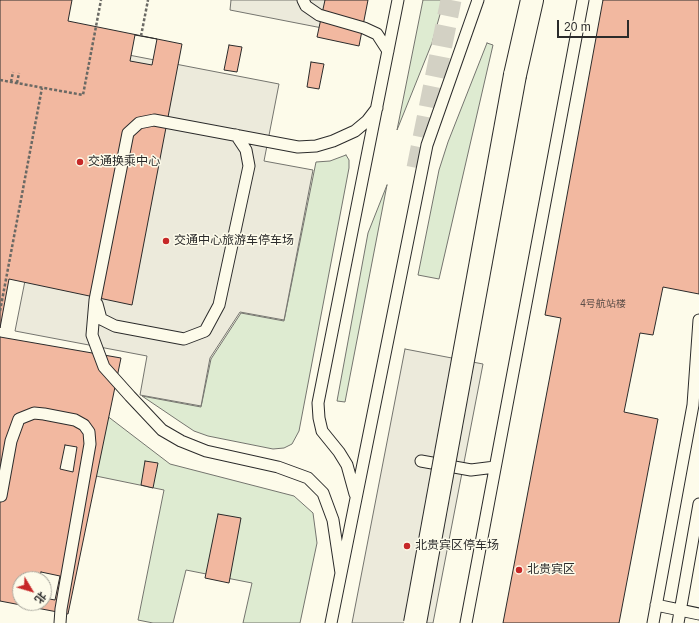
<!DOCTYPE html>
<meta charset="utf-8">
<style>
body{margin:0}
#map{position:relative;width:699px;height:623px;overflow:hidden;background:#fdfbea;font-family:Helvetica,"Noto Sans SC",sans-serif}
canvas{display:block}
.north{position:absolute;left:12px;top:571px;width:40px;height:40px;box-sizing:border-box;background:#fdfbea;border:1px solid #a9a89e;border-radius:50%;rotate:128deg;font-size:11px;font-weight:700;line-height:16px;text-align:center;color:#2b2b2b}
.north::after{content:'';display:block;margin:auto;width:14px;height:18px;background:#c62828;clip-path:polygon(50% 0,100% 100%,50% 72%,0 100%)}
.scale{position:absolute;left:557px;top:20px;width:72px;height:18px;box-sizing:border-box;border:2px solid #2b2b2b;border-top:0;padding-left:5px;font-size:12px;line-height:14px;white-space:nowrap;color:#2b2b2b;-webkit-text-stroke:3px #fdfbea;paint-order:stroke}
</style>
<div id="map">
<canvas width="699" height="623"></canvas>
<div class="north">北</div>
<div class="scale">20 m</div>
</div>
<script>
const c = document.querySelector('canvas').getContext('2d');
c.lineJoin = 'round';
function fillPath(path, color) { c.fillStyle = color; c.fill(path, 'evenodd'); }
const toPath = rows => new Path2D(rows.map(r => 'M' + r).join(''));
function stroke(path, color, width, dash) { c.strokeStyle = color; c.lineWidth = width; c.lineCap = dash ? 'butt' : 'round'; c.setLineDash(dash || []); c.stroke(path); }
function label(font, color, halo, rows, align = 'center') {
  c.font = font + ' Helvetica,"Noto Sans SC",sans-serif'; c.lineWidth = 3; c.setLineDash([]); c.textBaseline = 'middle'; c.strokeStyle = halo; c.fillStyle = color; for (const [text, x, y, turn = 0] of rows) {
    c.save(); c.translate(x, y); c.rotate((+turn || 0) * Math.PI / 180); c.textAlign = isNaN(turn) ? turn : align; if (halo) c.strokeText(text, 0, 0); c.fillText(text, 0, 0); c.restore();
  }
}
const green = toPath([
 [423,0,444,0,432,43,397,130,423,0],
 [487,43,493,45,439,279,418,275,439,170,448,142,487,43],
 [346,155,349,160,349,168,299,431,292,444,284,448,273,449,208,436,194,431,179,421,142,396,201,407,211,359,241,313,284,321,316,162,330,161,346,155],
 [387,185,345,402,337,401,368,233,387,185],
 [102,412,170,464,294,496,313,513,317,543,300,623,243,623,252,583,186,570,173,623,153,623,138,620,164,490,91,475,102,412]
]);
fillPath(green, '#deebd1');
stroke(green, '#74746e', 1);
const parking = toPath([
 [231,0,365,0,358,35,230,10,231,0],
 [108,51,279,84,264,161,313,170,284,320,240,312,210,358,201,406,140,395,147,356,15,331,56,125,108,51],
 [405,349,483,364,433,623,352,623,405,349]
]);
fillPath(parking, '#eceadb');
stroke(parking, '#74746e', 1);
const building = toPath([
 [0,0,72,0,68,21,182,44,132,305,9,279,0,328,0,0],
 [325,0,368,0,359,46,317,37,325,0],
 [603,0,699,0,699,294,663,287,653,335,640,333,624,412,658,419,619,623,503,623,561,318,545,315,603,0],
 [135,35,157,39,152,65,130,61,135,35],
 [229,45,242,47,237,72,224,70,229,45],
 [311,62,324,64,319,89,307,87,311,62],
 [0,337,121,358,68,614,0,601,0,337],
 [20,579,44,579,44,603,20,603,20,579],
 [65,445,77,447,73,472,60,469,65,445],
 [145,461,158,463,153,488,141,485,145,461],
 [218,514,241,518,229,583,205,578,218,514],
 [41,572,60,576,55,600,44,598,44,579,39,579,41,572]
]);
fillPath(building, '#f2b8a0');
stroke(building, '#2b2b2b', 1);
stroke(toPath([
 [417,168,451,0]
]), '#d3d1c4', 21, [21, 10]);
const service = toPath([
 [303,0,306,6,319,15,364,28,377,34,388,51],
 [97,304,101,319,115,326,184,339,205,331,219,305,249,166,246,150,236,135],
 [421,461,471,470,495,467],
 [355,494,347,465,339,452,322,431,319,418,318,403,398,0],
 [1,496,11,441,19,419,34,413,44,414,75,420,84,425,89,432,90,444,61,609,60,623],
 [341,573,333,520,323,493,308,478,278,467,206,451,181,441,162,430,130,396,104,367,92,335,95,300,128,133,139,123,154,120,298,147,316,146,333,141,355,131,367,121,377,108],
 [656,605,699,614],
 [331,623,427,145,478,0],
 [466,623,583,0],
 [653,623,693,405,699,320],
 [678,623,699,504]
]);
const secondary = toPath([
 [515,75,532,0]
]);
stroke(service, '#2b2b2b', 13);
stroke(secondary, '#2b2b2b', 24);
stroke(toPath([
 [141,36,148,0],
 [0,80,83,95,101,0],
 [11,82,13,72],
 [17,83,19,73],
 [0,311,42,88]
]), '#6a6964', 2.5, [3, 2]);
stroke(service, '#fdfbea', 11);
stroke(secondary, '#fdfbea', 22);
const secondaryBridge = toPath([
 [415,623,515,75]
]);
stroke(secondaryBridge, '#2b2b2b', 24, []);
stroke(secondaryBridge, '#fdfbea', 22);
for (const [x, y, r, color] of [
 [80,162,4,"#c62828"],
 [166,241,4,"#c62828"],
 [407,546,4,"#c62828"],
 [519,570,4,"#c62828"]
]) { const dot = new Path2D(); dot.arc(x, y, r, 0, 2 * Math.PI); c.fillStyle = color; c.fill(dot); stroke(dot, '#fdfbea', 1.5); }
label('10px', '#5d4e48', null, [
 ["4号航站楼",603,304]
]);
label('12px', '#2b2b2b', '#fdfbea', [
 ["交通换乘中心",88,162],
 ["交通中心旅游车停车场",174,241],
 ["北贵宾区停车场",415,546],
 ["北贵宾区",527,570]
], 'left');
</script>
